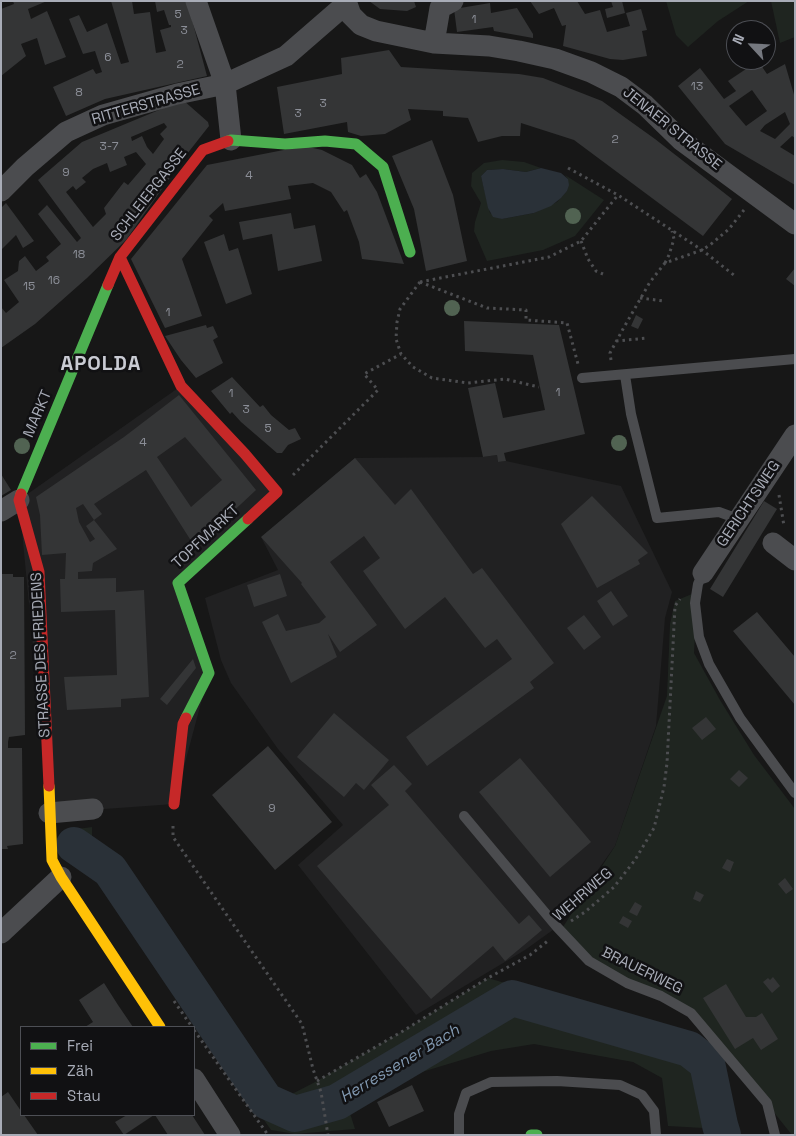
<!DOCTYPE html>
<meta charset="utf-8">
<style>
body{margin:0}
#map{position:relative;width:796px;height:1136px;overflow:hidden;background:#171717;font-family:"Space Grotesk",sans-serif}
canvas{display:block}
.frame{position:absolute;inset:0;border:2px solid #a8acb7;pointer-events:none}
.legend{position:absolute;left:20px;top:1026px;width:175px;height:90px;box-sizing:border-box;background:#111113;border:1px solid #4d4f55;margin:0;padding:6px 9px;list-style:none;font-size:15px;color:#a8acb7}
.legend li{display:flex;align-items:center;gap:10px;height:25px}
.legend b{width:25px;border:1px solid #4d4f55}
.north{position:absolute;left:726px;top:20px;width:50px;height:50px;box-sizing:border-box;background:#111113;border:1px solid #4d4f55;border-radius:50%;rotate:295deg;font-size:14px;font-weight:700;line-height:20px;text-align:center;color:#a8acb7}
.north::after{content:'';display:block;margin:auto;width:18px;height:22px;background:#75787f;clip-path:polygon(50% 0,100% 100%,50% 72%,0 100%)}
</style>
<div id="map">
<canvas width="796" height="1136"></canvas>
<div class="frame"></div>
<ul class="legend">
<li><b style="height:6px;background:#4caf50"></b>Frei</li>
<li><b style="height:6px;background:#ffc107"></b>Zäh</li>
<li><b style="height:6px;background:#c62828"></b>Stau</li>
</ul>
<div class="north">N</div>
</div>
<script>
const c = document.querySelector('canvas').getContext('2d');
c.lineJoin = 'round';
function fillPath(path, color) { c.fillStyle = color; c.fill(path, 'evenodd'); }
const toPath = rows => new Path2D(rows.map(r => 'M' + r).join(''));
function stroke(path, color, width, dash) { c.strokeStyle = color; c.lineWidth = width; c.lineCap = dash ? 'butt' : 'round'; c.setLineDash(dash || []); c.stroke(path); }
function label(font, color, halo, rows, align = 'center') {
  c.font = font + ' "Space Grotesk",sans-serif'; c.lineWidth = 5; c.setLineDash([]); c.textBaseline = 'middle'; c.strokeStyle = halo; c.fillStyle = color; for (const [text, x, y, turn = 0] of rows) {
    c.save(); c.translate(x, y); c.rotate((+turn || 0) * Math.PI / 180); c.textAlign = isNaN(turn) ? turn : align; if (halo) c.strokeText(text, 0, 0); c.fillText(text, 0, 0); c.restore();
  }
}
fillPath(toPath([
 [181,386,277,492,178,583,209,673,174,804,49,813,19,500],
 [497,455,498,462,506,461,621,486,672,592,665,618,656,726,615,846,557,927,525,950,416,1015,298,865,343,825,278,749,231,683,221,660,205,598,278,570,261,537,355,458,483,457]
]), '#212122');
fillPath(toPath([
 [666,1,749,1,718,21,688,47,676,35],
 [771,1,795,1,795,37,780,43],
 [502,160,524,162,541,168,526,172,503,169,487,170,481,176,490,213,502,219,534,213,557,202,567,191,568,179,565,175,604,200,575,236,543,250,487,261,474,231,475,222,481,203,471,186,472,173,484,163],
 [692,594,695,634,694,653,720,700,754,755,795,809,795,1135,792,1135,725,1051,691,1013,589,961,561,930,615,846,667,696,670,624,675,601],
 [92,827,92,840,109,865,108,865,75,843,64,848,62,831],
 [74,848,109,872,267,1107,317,1081,403,1031,488,978,696,1040,716,1065,739,1130,668,1126,662,1078,633,1062,534,1044,491,1051,409,1076,349,1110,355,1129,295,1134,271,1130,91,871,79,861,71,850]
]), '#1f2520');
fillPath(toPath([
 [541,168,561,173,568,179,569,185,567,191,561,198,551,206,534,213,502,219,493,217,488,208,481,176,487,170,503,169,526,172]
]), '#2a3138');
stroke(toPath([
 [74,845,110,870,266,1101,295,1114,337,1102,512,998,689,1049,707,1063,720,1125,723,1135]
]), '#2a3138', 36);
fillPath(toPath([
 [13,1,47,1,28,9,31,19,47,11,66,57,45,65,37,38,21,44,26,56,1,76,1,9,14,4],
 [111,1,132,1,134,14,150,12,156,53,166,51,160,30,171,27,171,25,169,25,164,10,157,12,155,1,187,1,207,76,105,99,66,116,53,87,93,69,96,74,102,72,95,51,83,54,69,19,79,15,87,32,107,23,121,64,129,62],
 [369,1,414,1,416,7,407,11,380,9],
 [530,1,577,1,585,14,600,10,607,32,630,26,626,13,641,9,647,30,642,31,647,56,623,60,610,59,563,46,566,25,562,26,554,8,539,14],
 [611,1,622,1,625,13,607,18,605,9,613,7],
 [490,3,491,13,517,8,533,34,533,38,494,31,493,27,457,32,454,9],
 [389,50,401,67,519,74,543,78,602,101,655,139,732,199,703,236,574,140,521,123,520,136,502,136,478,142,468,118,443,116,443,111,408,109,411,120,385,134,361,136,348,132,347,122,284,134,277,87,342,74,341,58],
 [758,61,767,74,785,64,795,98,795,138,792,136,780,147,795,156,795,185,725,144,678,86,700,68,724,99,736,91,728,81],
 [752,90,767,111,746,126,729,106],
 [785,112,790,124,775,139,760,131,765,125],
 [183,100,208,122,209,126,183,159,126,240,87,278,35,324,1,348,1,307,6,313,19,302,4,280,18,271,19,261,25,256,36,271,49,261,46,257,61,244,38,214,47,205,77,242,81,238,38,180,82,142],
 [164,123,167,127,160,134,164,139,153,154,147,147,142,136,132,141,131,137],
 [136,152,146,164,128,185,124,182,104,208,106,214,93,227,66,192,73,186,76,190,86,182,82,178,93,169,107,163,110,172,127,165,124,157],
 [432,140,453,195,467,261,426,271,414,209,392,156],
 [304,146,322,150,352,165,360,178,366,174,377,192,404,264,362,259,359,242,347,210,344,212,331,192,313,183,288,186,291,199,225,211,223,203,209,216,213,220,182,259,202,316,165,328,131,259,207,165],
 [6,203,34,241,23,248,16,235,1,250,1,208],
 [291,213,294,229,315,225,322,261,278,271,272,234,243,240,239,222],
 [224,234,229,251,238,248,252,294,226,304,204,242],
 [795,268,795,286,786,279],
 [636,315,643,319,638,329,631,326],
 [464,321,559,325,585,434,504,453,506,461,498,462,497,455,483,457,468,388,495,383,503,418,545,410,533,355,465,351],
 [206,325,207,328,213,326,218,337,213,340,223,363,196,378,181,360,165,336],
 [232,377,260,407,263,405,271,415,289,430,295,428,301,439,288,445,282,453,277,453,241,422,232,412,230,414,211,391],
 [179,395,256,490,195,547,146,470,94,504,102,514,94,520,117,549,93,563,92,571,78,572,78,579,116,578,116,592,144,590,149,697,121,699,121,707,67,710,64,677,117,675,115,610,61,612,60,579,65,579,66,553,42,555,40,515,36,497,124,437],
 [185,437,222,480,191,507,157,457],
 [83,504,94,520,86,526,95,539,90,542,79,522,76,508],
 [355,458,395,505,411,489,473,574,482,568,554,663,530,682,534,688,427,766,406,737,512,659,497,639,485,648,445,597,405,629,363,571,380,558,364,536,330,562,377,625,340,652,328,634,337,657,291,683,262,622,278,614,286,631,319,623,326,617,301,584,302,583,261,537],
 [1,474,11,490,1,496],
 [592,496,648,553,638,560,640,564,597,588,561,524],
 [764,501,777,509,723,597,710,589],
 [1,574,13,574,13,577,24,577,25,735,9,737,8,742,8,748,22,748,23,844,7,846,8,849,1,849],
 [280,574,287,596,254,607,247,585],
 [611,591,628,616,613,626,597,601],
 [757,612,795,657,795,705,733,631],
 [584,615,601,637,584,650,567,628],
 [193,659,196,668,167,705,160,699],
 [334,713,389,760,364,790,356,783,344,797,297,757],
 [706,717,716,729,702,740,692,728],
 [268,746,332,822,275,870,212,795],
 [520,758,591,842,550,877,479,792],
 [394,765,412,784,405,791,519,924,529,915,542,930,505,961,493,946,431,999,317,866,389,805,371,785],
 [739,770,748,778,739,787,730,779],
 [727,859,734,862,730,872,722,868],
 [785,878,793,889,786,894,778,884],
 [696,891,704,895,700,902,693,899],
 [635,902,642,906,637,916,629,912],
 [623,916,632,921,628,928,619,923],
 [773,977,780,986,772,993,763,982,768,978,770,980],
 [104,983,118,1005,133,1027,85,1027,93,1022,79,1000],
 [726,984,746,1017,756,1017,762,1013,778,1039,761,1050,753,1038,735,1049,703,998],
 [412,1085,424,1111,389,1127,377,1102],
 [8,1092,21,1111,21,1115,24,1115,38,1135,1,1135,1,1097],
 [127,1115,154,1115,124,1135,115,1122],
 [155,1115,192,1115,205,1135,168,1135]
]), '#343536');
stroke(toPath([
 [568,168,618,195,702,250,735,276],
 [581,241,588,259,596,271,603,274],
 [665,263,669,255,674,239,672,231],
 [420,282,487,308,526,310,526,320,567,323,578,364],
 [420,282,400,309,397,322,396,339,401,354,413,367,432,378,468,383,505,379,539,387],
 [420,282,549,257,581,241,618,195],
 [640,298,664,301],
 [616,341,648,338],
 [611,360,610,353,623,329,650,282,665,263,702,250,710,245,729,229,744,210],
 [293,475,378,390,364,374,401,354],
 [779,495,784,526],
 [173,826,173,837,302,1024,313,1069,321,1092,328,1135],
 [571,921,585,912,614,887,635,860,654,828,664,787,667,763,675,606,680,599],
 [174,1001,192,1027],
 [194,1030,268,1135],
 [317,1081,403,1031,488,978,530,955,549,940]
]), '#4d4e51', 3, [2.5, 4]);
stroke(toPath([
 [625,375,631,414,657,518,719,512,738,519],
 [582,378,795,359],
 [703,573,698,584,695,603,699,637,709,664,740,718,795,793],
 [464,816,557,927,589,961,627,983,661,996,691,1013,767,1103,775,1135],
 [459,1135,459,1114,466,1093,491,1082,557,1081,620,1085,642,1095,654,1111,656,1135]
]), '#4b4c4f', 10);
stroke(toPath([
 [196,1,225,84,231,140],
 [346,1,351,15,361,25,376,31,434,43,489,46,519,51,555,59,591,72,621,87,645,105,681,140,795,224],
 [434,43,440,8,453,1],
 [1,191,25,167,66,132,103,115,177,94,225,84,286,56,347,3],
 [1,511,19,500],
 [773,543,795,560],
 [703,573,795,435],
 [49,813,93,809],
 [1,933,61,877],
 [194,1079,230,1135]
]), '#4b4c4f', 21);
stroke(toPath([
 [228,141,231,140,285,144,325,141,356,144,383,167,410,252],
 [21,494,108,285],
 [186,718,209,673,178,583,248,519],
 [531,1135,537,1135]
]), '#4caf50', 11);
stroke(toPath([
 [49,786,52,860,61,877,160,1027]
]), '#ffc107', 11);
stroke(toPath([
 [120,257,181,386,245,454,277,492,248,519],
 [108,285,120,257,203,150,228,141],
 [21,494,19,500,39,572,49,786],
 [174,804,183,724,186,718]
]), '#c62828', 11);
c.fillStyle = '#516352';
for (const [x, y] of [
 [573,216],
 [452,308],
 [619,443],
 [22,446]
]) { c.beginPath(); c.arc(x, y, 8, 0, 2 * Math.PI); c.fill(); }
label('12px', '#8b8e97', null, [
 ["5",178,15],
 ["1",474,20],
 ["3",184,31],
 ["6",108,58],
 ["2",180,65],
 ["13",697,87],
 ["8",79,93],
 ["3",323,104],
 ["3",298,114],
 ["2",615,140],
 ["3-7",109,147],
 ["9",66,173],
 ["4",249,176],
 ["18",79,255],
 ["16",54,281],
 ["15",29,287],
 ["1",168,313],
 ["1",558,393],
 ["1",231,394],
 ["3",246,410],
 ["5",268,429],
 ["4",143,443],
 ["2",13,656],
 ["9",272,809]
]);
label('15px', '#a8acb7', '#111113', [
 ["RITTERSTRASSE",146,105,-16],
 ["JENAER STRASSE",672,129,39],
 ["SCHLEIERGASSE",149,195,-52],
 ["MARKT",38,414,-67],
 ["GERICHTSWEG",749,504,-56],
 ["TOPFMARKT",206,537,-43],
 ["STRASSE DES FRIEDENS",41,655,-93],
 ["WEHRWEG",583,895,-41],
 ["BRAUERWEG",642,971,26]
]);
label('italic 16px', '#8198b0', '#111113', [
 ["Herressener Bach",400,1064,-31]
]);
c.letterSpacing = '1px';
label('bold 20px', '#c9cbd3', '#111113', [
 ["APOLDA",101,365]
]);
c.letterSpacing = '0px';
</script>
